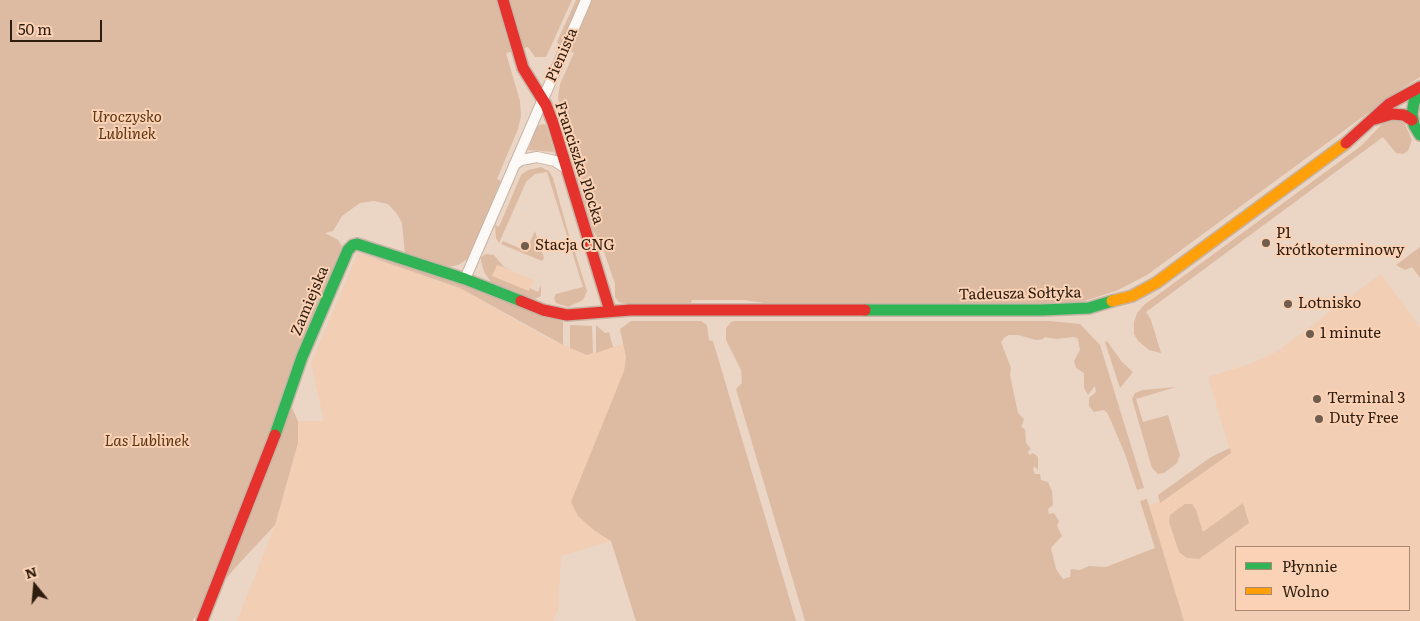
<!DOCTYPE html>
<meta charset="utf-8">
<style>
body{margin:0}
#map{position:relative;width:1420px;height:621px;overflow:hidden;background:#ebd5c5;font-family:Literata,serif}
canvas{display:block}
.legend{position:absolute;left:1235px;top:546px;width:175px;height:65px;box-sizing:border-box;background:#fbd2b5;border:1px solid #a98972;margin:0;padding:6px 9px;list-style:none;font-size:15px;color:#2e1c0e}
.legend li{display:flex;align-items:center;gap:10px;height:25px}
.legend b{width:25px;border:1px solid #a98972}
.north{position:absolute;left:10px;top:561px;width:50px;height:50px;-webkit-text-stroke:4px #fbd2b5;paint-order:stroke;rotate:343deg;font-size:14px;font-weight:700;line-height:20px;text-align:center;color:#2e1c0e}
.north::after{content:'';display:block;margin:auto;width:18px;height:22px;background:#2e1c0e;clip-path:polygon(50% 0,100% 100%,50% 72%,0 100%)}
.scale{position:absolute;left:10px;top:20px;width:92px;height:22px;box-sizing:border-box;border:2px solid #2e1c0e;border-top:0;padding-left:6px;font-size:15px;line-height:18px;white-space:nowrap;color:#2e1c0e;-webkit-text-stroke:4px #fbd2b5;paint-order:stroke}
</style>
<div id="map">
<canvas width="1420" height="621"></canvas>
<ul class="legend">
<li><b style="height:6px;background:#30b455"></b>Płynnie</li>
<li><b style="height:6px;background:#ff9f0a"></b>Wolno</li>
</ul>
<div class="north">N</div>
<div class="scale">50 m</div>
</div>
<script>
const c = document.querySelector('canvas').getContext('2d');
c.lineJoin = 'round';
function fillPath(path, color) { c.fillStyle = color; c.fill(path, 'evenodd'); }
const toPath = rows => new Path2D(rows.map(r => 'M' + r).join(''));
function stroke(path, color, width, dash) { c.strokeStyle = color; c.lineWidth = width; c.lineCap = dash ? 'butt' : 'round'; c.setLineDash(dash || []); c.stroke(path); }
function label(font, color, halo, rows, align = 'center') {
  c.font = font + ' Literata,serif'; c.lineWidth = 4; c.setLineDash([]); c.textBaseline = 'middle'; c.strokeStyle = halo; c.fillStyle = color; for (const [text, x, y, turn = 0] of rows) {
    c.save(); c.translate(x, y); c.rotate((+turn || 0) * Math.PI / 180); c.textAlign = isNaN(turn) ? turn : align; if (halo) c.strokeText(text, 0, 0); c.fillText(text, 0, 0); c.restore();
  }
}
fillPath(toPath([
 [358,253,460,288,547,338,587,355,629,342,611,541,561,556,558,610,553,621,237,621,275,525,298,443,298,421,324,421,311,363],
 [497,265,534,280,529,291,492,276],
 [1381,274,1420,327,1420,621,1122,621,1106,567,1155,548,1142,507,1160,502,1230,450,1208,377,1250,364,1278,351],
 [1236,547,1409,547,1409,610,1236,610]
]), '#f2ceb5');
fillPath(toPath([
 [0,0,496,0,511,52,506,53,520,101,521,116,518,129,497,179,501,181,469,258,458,265,447,267,405,254,402,223,397,214,388,204,374,201,360,203,342,216,333,231,325,233,338,240,342,246,285,392,298,421,298,443,275,525,234,569,192,621,0,621],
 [510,0,572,0,546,57,535,57,528,47,523,48],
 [576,0,580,0,560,46,557,42],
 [592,0,1420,0,1420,77,1398,91,1147,275,1118,290,1085,301,1073,303,771,304,744,300,692,300,691,303,627,304,619,302,615,297,615,284,602,246,593,230,575,171,579,170,558,98,560,84,574,53,570,51],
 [1403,120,1412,140,1408,151,1403,154,1396,153,1383,137,1146,312,1151,320,1161,353,1149,350,1138,341,1134,334,1134,322,1137,313,1144,305,1361,146,1385,121],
 [543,124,546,125,554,152,528,150,537,126],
 [541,167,549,171,553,178,573,250,574,249,587,291,583,300,568,307,556,303,554,298,556,294,583,287,547,172,535,174,526,182,499,243,496,238,495,225,499,227,521,175,528,170],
 [535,231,544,258,542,261,501,244,503,241,526,251],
 [1420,247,1420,278,1412,267,1405,270,1396,265],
 [358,253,464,284,563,322,563,345,460,288],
 [486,254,494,255,504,267,514,271,497,265,492,276,529,291,530,288,538,292,541,285,541,296,535,299,491,282,484,272,481,261,481,257],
 [631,321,701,321,707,325,709,340,713,341,796,621,636,621,611,541,595,531,578,516,571,502,624,371,626,357,620,329],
 [735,321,1050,321,1080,324,1100,345,1144,488,1137,490,1125,454,1108,414,1104,410,1094,412,1089,406,1089,398,1096,392,1095,386,1088,395,1084,388,1084,373,1076,368,1074,361,1080,350,1078,339,1074,337,1056,339,1045,337,1043,339,1036,340,1018,335,1009,335,1005,337,1001,342,1011,368,1010,375,1018,413,1024,419,1021,427,1025,429,1026,443,1031,449,1028,451,1029,455,1033,453,1038,457,1038,470,1034,466,1033,470,1035,474,1040,474,1041,480,1048,482,1052,491,1053,505,1048,509,1049,514,1054,513,1059,521,1057,526,1062,536,1051,548,1056,569,1063,579,1070,577,1071,569,1080,570,1089,566,1106,567,1155,548,1140,501,1147,499,1184,621,805,621,736,389,742,383,741,370,726,340,726,328,731,322],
 [570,325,592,326,593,353,587,355,570,348],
 [596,325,605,333,609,332,613,347,596,353],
 [1107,341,1122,362,1133,372,1120,388,1105,342],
 [1176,387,1136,399,1143,422,1168,415,1180,455,1177,463,1164,473,1158,474,1152,468,1132,399,1135,393,1143,390],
 [1230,448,1231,453,1160,503,1158,495,1211,457],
 [1243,503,1249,523,1199,559,1187,558,1179,552,1169,522,1170,515,1185,504,1192,504,1196,510,1203,532]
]), '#ddbba3');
const street = toPath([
 [514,165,521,160,537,157,555,161,567,169],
 [465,279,586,0]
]);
const fast = toPath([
 [1420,91,1414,102,1412,114,1414,125,1420,135],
 [865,310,1042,310,1089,308,1112,301],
 [275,435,302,357,348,250,353,245,357,244,465,279,521,301]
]);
const slow = toPath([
 [1112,301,1132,296,1156,283,1346,143]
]);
const jam = toPath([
 [503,0,523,68,546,105,553,123,610,311],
 [1375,119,1392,114,1404,115,1412,120],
 [1346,143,1389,104,1420,87],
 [521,301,543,310,567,315,630,310,865,310],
 [202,621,275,435]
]);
stroke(street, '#c7b4a6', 12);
stroke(fast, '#c7b4a6', 14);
stroke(slow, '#c7b4a6', 14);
stroke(jam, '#c7b4a6', 14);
stroke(street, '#fcf9f6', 10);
stroke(fast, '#30b455', 11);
stroke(slow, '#ff9f0a', 11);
stroke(jam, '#e5322d', 11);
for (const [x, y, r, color] of [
 [1266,243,5,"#705d4e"],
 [525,246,5,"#705d4e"],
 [1288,304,5,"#705d4e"],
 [1310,334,5,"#705d4e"],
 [1317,399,5,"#705d4e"],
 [1319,419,5,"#705d4e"]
]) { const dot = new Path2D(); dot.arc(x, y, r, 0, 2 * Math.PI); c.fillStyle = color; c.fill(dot); stroke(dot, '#fbd2b5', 2); }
label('15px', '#2e1c0e', '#fbd2b5', [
 ["Pienista",562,55,-66],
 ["Franciszka Plocka",579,163,72],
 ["Tadeusza Sołtyka",1020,294,-1],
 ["Zamiejska",310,301,-67]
]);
label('italic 15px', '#5d3411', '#fbd2b5', [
 ["Uroczysko",127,118],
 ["Lublinek",127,135],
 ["Las Lublinek",147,442]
]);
label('15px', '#2e1c0e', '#fbd2b5', [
 ["P1",1276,234],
 ["krótkoterminowy",1276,251],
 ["Stacja CNG",535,246],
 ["Lotnisko",1298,304],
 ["1 minute",1320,334],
 ["Terminal 3",1327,399],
 ["Duty Free",1329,419]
], 'left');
</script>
